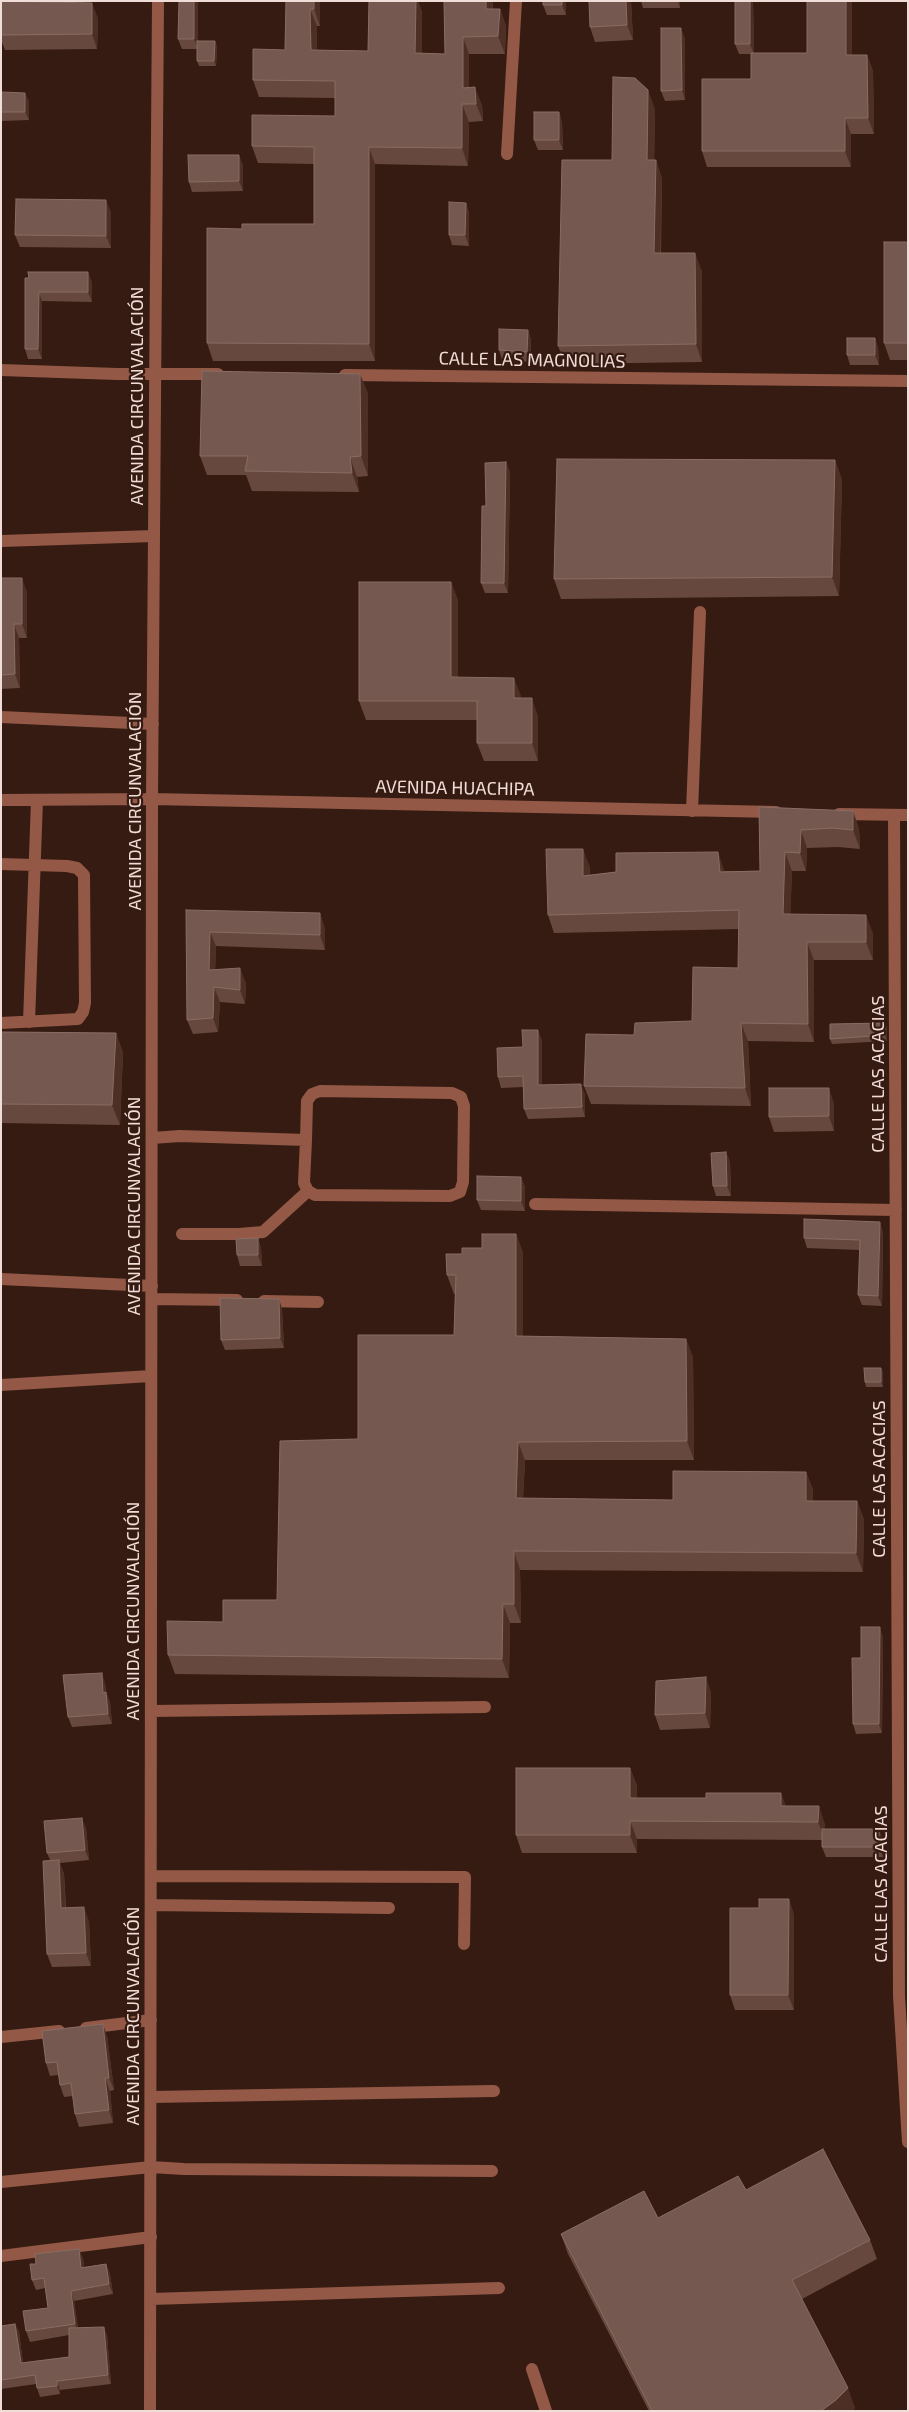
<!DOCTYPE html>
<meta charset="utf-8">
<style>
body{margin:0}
#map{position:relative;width:909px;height:2412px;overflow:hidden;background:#361b12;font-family:"Exo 2",sans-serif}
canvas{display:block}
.frame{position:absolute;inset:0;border:2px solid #f1ddd7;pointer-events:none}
</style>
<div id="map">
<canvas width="909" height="2412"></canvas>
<div class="frame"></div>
</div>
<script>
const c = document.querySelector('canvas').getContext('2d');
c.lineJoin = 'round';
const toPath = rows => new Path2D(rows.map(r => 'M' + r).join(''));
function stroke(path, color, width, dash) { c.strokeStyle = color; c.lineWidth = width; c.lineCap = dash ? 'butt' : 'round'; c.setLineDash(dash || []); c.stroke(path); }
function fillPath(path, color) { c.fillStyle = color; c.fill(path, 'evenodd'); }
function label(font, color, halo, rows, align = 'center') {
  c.font = font + ' "Exo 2",sans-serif'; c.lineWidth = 4.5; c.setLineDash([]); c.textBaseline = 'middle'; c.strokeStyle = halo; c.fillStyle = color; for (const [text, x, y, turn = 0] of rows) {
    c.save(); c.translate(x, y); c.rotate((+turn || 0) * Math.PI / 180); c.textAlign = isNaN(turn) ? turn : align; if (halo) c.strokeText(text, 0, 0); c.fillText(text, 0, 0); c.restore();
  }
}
stroke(toPath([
 [507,154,516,1],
 [1,370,117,374,218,374],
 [345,375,908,381],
 [1,541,154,536],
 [1,717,153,724],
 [1,800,152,799,776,812],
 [692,811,700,612],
 [839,814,908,815],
 [894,815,899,1996,908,2142],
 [1,864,67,866,77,868,84,875,85,1003,83,1012,78,1019,1,1023],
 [29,1022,37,800],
 [152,1138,180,1136,306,1140,304,1183,308,1191,315,1195,450,1196,460,1192,463,1182,464,1106,461,1097,452,1093,320,1091,312,1094,307,1101,306,1140],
 [535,1204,896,1210],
 [182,1234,239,1234,263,1232,308,1191],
 [1,1279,152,1286],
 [152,1299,237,1300],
 [264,1301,318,1302],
 [1,1385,151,1376],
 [151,1711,485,1707],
 [151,1876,465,1877,464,1944],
 [151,1905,389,1908],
 [86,2028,151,2020],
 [1,2037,59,2031],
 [151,2097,494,2091],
 [1,2182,151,2167,184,2169,492,2171],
 [1,2256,151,2237],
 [151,2299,499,2288],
 [532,2369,546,2411],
 [150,2411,152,799,158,1]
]), '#935946', 12);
fillPath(toPath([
 [1,1,98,18,97,49,5,50,1,40],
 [179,1,198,41,215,41,217,47,216,66,199,66,197,61,197,49,182,49,178,39],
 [286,1,320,1,320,26,317,26,317,50,368,51,369,1,418,1,422,12,422,53,445,54,444,1,493,1,493,9,500,9,506,26,505,54,469,54,469,88,482,105,483,121,469,122,468,166,375,164,375,361,213,361,207,343,242,229,314,224,314,164,258,163,252,146,335,116,335,98,259,97,253,80,285,50],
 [543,1,566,1,566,15,547,15,543,5],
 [631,1,633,40,595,42,590,27],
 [641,1,680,1,680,8,643,8],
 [735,1,753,1,754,53,807,53,807,1,852,1,852,55,867,55,873,71,874,134,851,134,851,167,707,167,702,151,751,79,751,54,739,54,735,44],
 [685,38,685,100,665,101,661,91],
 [1,92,29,101,29,120,1,121],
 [655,109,654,160,656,160,662,179,661,253,702,271,702,362,565,364,558,346,612,160],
 [559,112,562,122,563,150,538,150,534,140],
 [243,165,243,191,192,192,189,182],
 [466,203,469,213,469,246,452,245,449,235],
 [111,212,111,248,20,247,15,235],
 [908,242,908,360,890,360,884,343],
 [25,278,92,282,92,302,42,301,42,359,28,359,25,349],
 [528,330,531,340,530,362,502,360,499,350],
 [875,338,878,348,879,365,850,365,847,355],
 [368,393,368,476,357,477,359,492,252,491,246,475,207,475,200,456],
 [835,460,842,480,839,596,561,599,554,579],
 [506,462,510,473,508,593,485,593,481,583],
 [1,578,27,592,27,638,19,638,20,688,1,689],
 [451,582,458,601,458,677,521,696,521,698,538,716,538,761,484,761,477,743,477,720,366,720,359,701],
 [759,807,853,811,859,829,860,849,838,847,807,848,806,871,792,871,790,914,873,933,873,960,814,960,814,1042,748,1041,751,1106,591,1104,584,1086,634,1035,692,1021,738,968,739,929,554,933,548,915,590,867,590,875,616,872,724,870,724,871,760,871],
 [186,910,325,928,325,950,216,946,215,969,246,983,245,1004,220,1002,218,1032,193,1034,187,1020],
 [885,1023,887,1028,887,1041,832,1044,830,1039],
 [1,1032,116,1033,123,1053,120,1125,1,1123],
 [542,1040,542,1085,585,1094,585,1117,528,1119,524,1109,523,1087,501,1088,498,1077,523,1047],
 [834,1103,834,1131,774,1132,769,1117],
 [726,1152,730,1162,731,1196,716,1196,713,1186],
 [521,1177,525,1187,525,1211,481,1210,477,1200],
 [883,1232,882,1306,862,1305,858,1295,860,1250,807,1248,804,1238],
 [516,1234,523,1253,523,1336,686,1339,693,1358,694,1460,525,1460,523,1498,673,1500,806,1472,813,1490,813,1501,857,1501,864,1520,863,1572,520,1570,521,1623,510,1623,509,1678,175,1674,168,1655,223,1622,277,1600,358,1439,454,1335,455,1294,454,1294,447,1275,462,1254,482,1248],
 [258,1238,261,1248,262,1266,240,1266,237,1255],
 [279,1299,282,1309,284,1348,225,1350,221,1340],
 [881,1368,883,1373,883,1387,866,1387,865,1382],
 [883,1637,882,1733,856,1734,853,1724,861,1658],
 [105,1683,106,1692,110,1702,112,1724,72,1727,68,1717],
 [711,1692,710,1728,660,1730,655,1715],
 [630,1768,637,1786,637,1798,786,1806,825,1824,825,1829,883,1839,883,1857,826,1857,822,1847,822,1840,637,1839,637,1853,522,1853,516,1835],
 [86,1828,89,1860,60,1863,64,1874,66,1907,89,1921,91,1966,52,1967,47,1954,50,1860,47,1853],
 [794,1914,794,2010,735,2010,730,1995],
 [107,2036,114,2090,110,2091,113,2123,79,2127,75,2114,73,2096,64,2097,60,2085,58,2075,50,2076,46,2063],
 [746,2190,870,2240,877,2259,802,2299,855,2408,852,2411,649,2411,568,2254,561,2234,658,2218],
 [79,2249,83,2259,84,2267,106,2264,110,2274,113,2294,74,2301,78,2328,107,2335,111,2384,60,2390,60,2394,40,2397,37,2388,36,2384,1,2389,1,2326,15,2324,19,2332,23,2363,69,2357,69,2335,30,2342,26,2331,48,2308,45,2288,36,2290,32,2280,36,2264]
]), '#66483e');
fillPath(toPath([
 [194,1,198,1,198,49,194,39],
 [314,1,320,1,320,26,314,9],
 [416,1,418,1,422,12,422,71,415,53],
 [486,1,493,1,492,26,486,9],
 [562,1,566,1,566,15,562,5],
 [626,1,631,1,633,40,627,25],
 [678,1,680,1,680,8],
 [750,1,753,1,754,54,750,44],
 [846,1,852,1,852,71,846,55],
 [92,3,98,18,97,49,92,34],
 [310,9,317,26,317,67,311,50],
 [500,9,506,26,505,54,498,36],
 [681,28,685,38,685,100,682,90],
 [463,37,469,54,469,105,463,88],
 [215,41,217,47,216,66,214,61],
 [867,55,873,71,874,134,868,118],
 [475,87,482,105,483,121,476,104],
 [648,90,655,109,654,179,647,160],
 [25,93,29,101,29,120,25,112],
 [462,104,469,122,468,166,462,148],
 [559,112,562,122,563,150,559,140],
 [845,118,851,134,851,167,845,151],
 [369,147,375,164,375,361,369,344],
 [239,155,243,165,243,191,239,181],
 [656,160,662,179,660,271,654,253],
 [106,200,111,212,111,248,106,236],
 [466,203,469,213,469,246,465,235],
 [695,253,702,271,702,362,696,344],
 [88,272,92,282,92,302,88,292],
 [39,292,42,301,42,359,38,349],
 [528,330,531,340,530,362,527,352],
 [875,338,878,348,879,365,875,355],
 [360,374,368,393,368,476,361,456],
 [350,457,357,477,359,492,352,473],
 [835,460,842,480,839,596,832,577],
 [506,462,510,473,508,593,504,583],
 [22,578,27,592,27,638,22,624],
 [451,582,458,601,458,696,451,677],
 [14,624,19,638,20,688,15,674],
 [514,678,521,696,521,716,514,698],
 [532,698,538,716,538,761,532,743],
 [853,811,859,829,860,849,853,830],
 [801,830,807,848,806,871,800,853],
 [583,849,590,867,589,894,583,876],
 [718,852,724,870,726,890,720,872],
 [785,852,792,871,790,932,783,914],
 [320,913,325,928,325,950,320,935],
 [866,915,873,933,873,960,866,942],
 [210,932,216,946,215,984,209,970],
 [807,942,814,960,814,1042,808,1024],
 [240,968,246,983,245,1004,240,990],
 [214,987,220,1002,218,1032,213,1018],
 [741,1023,748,1041,751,1106,745,1088],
 [885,1023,887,1028,887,1041,885,1035],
 [538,1030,542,1040,542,1095,538,1085],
 [116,1033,123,1053,120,1125,112,1105],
 [581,1084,585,1094,585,1117,582,1107],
 [829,1088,834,1103,834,1131,829,1116],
 [726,1152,730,1162,731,1196,727,1186],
 [521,1177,525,1187,525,1211,521,1201],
 [880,1222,883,1232,882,1306,878,1296],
 [516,1234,523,1253,523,1355,516,1336],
 [258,1238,261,1248,262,1266,258,1255],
 [279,1299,282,1309,284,1348,280,1338],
 [686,1339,693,1358,694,1460,687,1441],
 [881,1368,883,1373,883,1387,881,1382],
 [518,1442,525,1460,522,1517,516,1498],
 [806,1472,813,1490,813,1520,806,1501],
 [857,1501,864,1520,863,1572,856,1553],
 [514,1551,520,1570,521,1623,514,1604],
 [503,1604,510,1623,509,1678,502,1659],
 [880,1627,883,1637,882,1733,879,1724],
 [102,1673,105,1683,107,1703,103,1693],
 [706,1677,711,1692,710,1728,705,1713],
 [106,1692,110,1702,112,1724,108,1714],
 [630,1768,637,1786,637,1816,630,1798],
 [781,1793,788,1811,781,1806],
 [819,1806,825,1824,825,1840,818,1822],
 [82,1818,86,1828,89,1860,85,1850],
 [630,1821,637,1839,637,1853,630,1835],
 [879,1829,883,1839,883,1857,879,1847],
 [59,1860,64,1874,66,1921,61,1908],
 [789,1899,794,1914,794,2010,788,1995],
 [84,1907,89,1921,91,1966,86,1953],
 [103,2024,107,2036,114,2090,109,2078],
 [105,2078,110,2091,113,2123,109,2110],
 [79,2249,83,2259,85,2278,81,2268],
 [106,2264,110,2274,113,2294,109,2284],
 [71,2291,74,2301,79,2334,75,2324],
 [15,2324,19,2332,24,2372,21,2363],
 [104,2327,107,2335,111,2384,108,2375],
 [57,2381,60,2390,60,2394,57,2386],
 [848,2388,855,2408,852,2411,821,2411]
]), '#4d2f26');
const building = toPath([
 [1,1,92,3,92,34,1,35,1,1],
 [179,1,194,1,194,39,178,39,179,1],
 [286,1,314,1,314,9,310,9,311,50,368,51,369,1,416,1,415,53,445,54,444,1,486,1,486,9,500,9,498,36,463,37,463,88,475,87,476,104,462,104,462,148,369,147,369,344,207,343,207,228,242,229,242,224,314,224,314,147,252,146,252,115,335,116,335,81,253,80,253,49,285,50,286,1],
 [543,1,562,1,562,5,543,5,543,1],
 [589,1,626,1,627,25,590,27,589,1],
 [735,1,750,1,750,44,735,44,735,1],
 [807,1,846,1,846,55,867,55,868,118,845,118,845,151,702,151,702,79,751,79,751,53,807,53,807,1],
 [661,28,681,28,682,90,661,91,661,28],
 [197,41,215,41,214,61,197,61,197,41],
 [613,77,635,78,648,90,647,160,656,160,654,253,695,253,696,344,558,346,562,160,612,160,613,77],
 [1,92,25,93,25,112,1,112,1,92],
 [534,112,559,112,559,140,534,140,534,112],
 [188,155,239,155,239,181,189,182,188,155],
 [16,199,106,200,106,236,15,235,16,199],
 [449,202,466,203,465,235,449,235,449,202],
 [884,242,908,242,908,343,884,343,884,242],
 [28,272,88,272,88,292,39,292,38,349,25,349,25,278,29,278,28,272],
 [499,329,528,330,527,352,499,350,499,329],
 [847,338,875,338,875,355,847,355,847,338],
 [202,371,360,374,361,456,350,457,352,473,245,471,248,456,200,456,202,371],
 [557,459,835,460,832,577,554,579,557,459],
 [506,462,504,583,481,583,482,506,486,506,485,463,506,462],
 [1,578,22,578,22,624,14,624,15,674,1,675,1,578],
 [359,582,451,582,451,677,514,678,514,698,532,698,532,743,477,743,477,701,359,701,359,582],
 [759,807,853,811,853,830,832,828,801,830,800,853,785,852,783,914,866,915,866,942,807,942,808,1024,741,1023,745,1088,584,1086,586,1034,634,1035,635,1023,692,1021,693,967,738,968,739,910,548,915,546,849,583,849,583,876,616,872,616,853,718,852,720,872,760,871,759,807],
 [186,910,320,913,320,935,210,932,209,970,240,968,240,990,214,987,213,1018,187,1020,186,910],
 [885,1023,885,1035,830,1039,830,1024,885,1023],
 [522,1030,538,1030,538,1085,581,1084,582,1107,524,1109,523,1076,498,1077,497,1048,523,1047,522,1030],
 [1,1032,116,1033,112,1105,1,1104,1,1032],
 [769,1088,829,1088,829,1116,769,1117,769,1088],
 [726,1152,727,1186,713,1186,711,1153,726,1152],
 [477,1176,521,1177,521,1201,477,1200,477,1176],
 [804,1219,880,1222,878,1296,858,1295,860,1240,804,1238,804,1219],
 [482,1234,516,1234,516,1336,686,1339,687,1441,518,1442,516,1498,673,1500,673,1471,806,1472,806,1501,857,1501,856,1553,514,1551,514,1604,503,1604,502,1659,168,1655,167,1621,223,1622,223,1600,277,1600,280,1441,358,1439,358,1335,454,1335,456,1275,447,1275,446,1254,462,1254,462,1248,482,1248,482,1234],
 [258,1238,258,1255,237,1255,236,1239,258,1238],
 [220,1298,279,1299,280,1338,221,1340,220,1298],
 [864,1368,881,1368,881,1382,865,1382,864,1368],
 [861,1627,880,1627,879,1724,853,1724,852,1658,861,1658,861,1627],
 [102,1673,103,1693,106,1692,108,1714,68,1717,63,1675,102,1673],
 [706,1677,705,1713,655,1715,656,1681,706,1677],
 [516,1768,630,1768,630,1798,706,1798,706,1793,781,1793,781,1806,819,1806,818,1822,630,1821,630,1835,516,1835,516,1768],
 [82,1818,85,1850,47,1853,44,1821,82,1818],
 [822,1829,879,1829,879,1847,822,1847,822,1829],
 [59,1860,61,1908,84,1907,86,1953,47,1954,43,1861,59,1860],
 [759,1899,789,1899,788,1995,730,1995,730,1908,759,1908,759,1899],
 [103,2024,109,2078,105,2078,109,2110,75,2114,71,2083,60,2085,57,2062,46,2063,42,2031,103,2024],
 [823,2149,870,2240,792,2280,848,2388,836,2400,821,2411,652,2411,561,2234,644,2191,658,2218,738,2176,746,2190,823,2149],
 [79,2249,81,2268,106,2264,109,2284,71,2291,75,2324,26,2331,23,2311,48,2308,44,2278,32,2280,30,2264,36,2264,35,2254,79,2249],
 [15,2324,21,2363,69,2357,69,2328,104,2327,108,2375,57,2381,57,2386,37,2388,35,2375,1,2380,1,2326,15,2324]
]);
fillPath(building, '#75584f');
stroke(building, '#896d64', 1);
label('18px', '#f1ddd7', '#361b12', [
 ["CALLE LAS MAGNOLIAS",532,360,1],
 ["AVENIDA CIRCUNVALACIÓN",137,396,-90],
 ["AVENIDA HUACHIPA",455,788,1],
 ["AVENIDA CIRCUNVALACIÓN",135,801,-90],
 ["CALLE LAS ACACIAS",878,1074,-90],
 ["AVENIDA CIRCUNVALACIÓN",134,1206,-90],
 ["CALLE LAS ACACIAS",879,1479,-90],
 ["AVENIDA CIRCUNVALACIÓN",133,1611,-90],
 ["CALLE LAS ACACIAS",881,1884,-90],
 ["AVENIDA CIRCUNVALACIÓN",133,2016,-90]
]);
</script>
